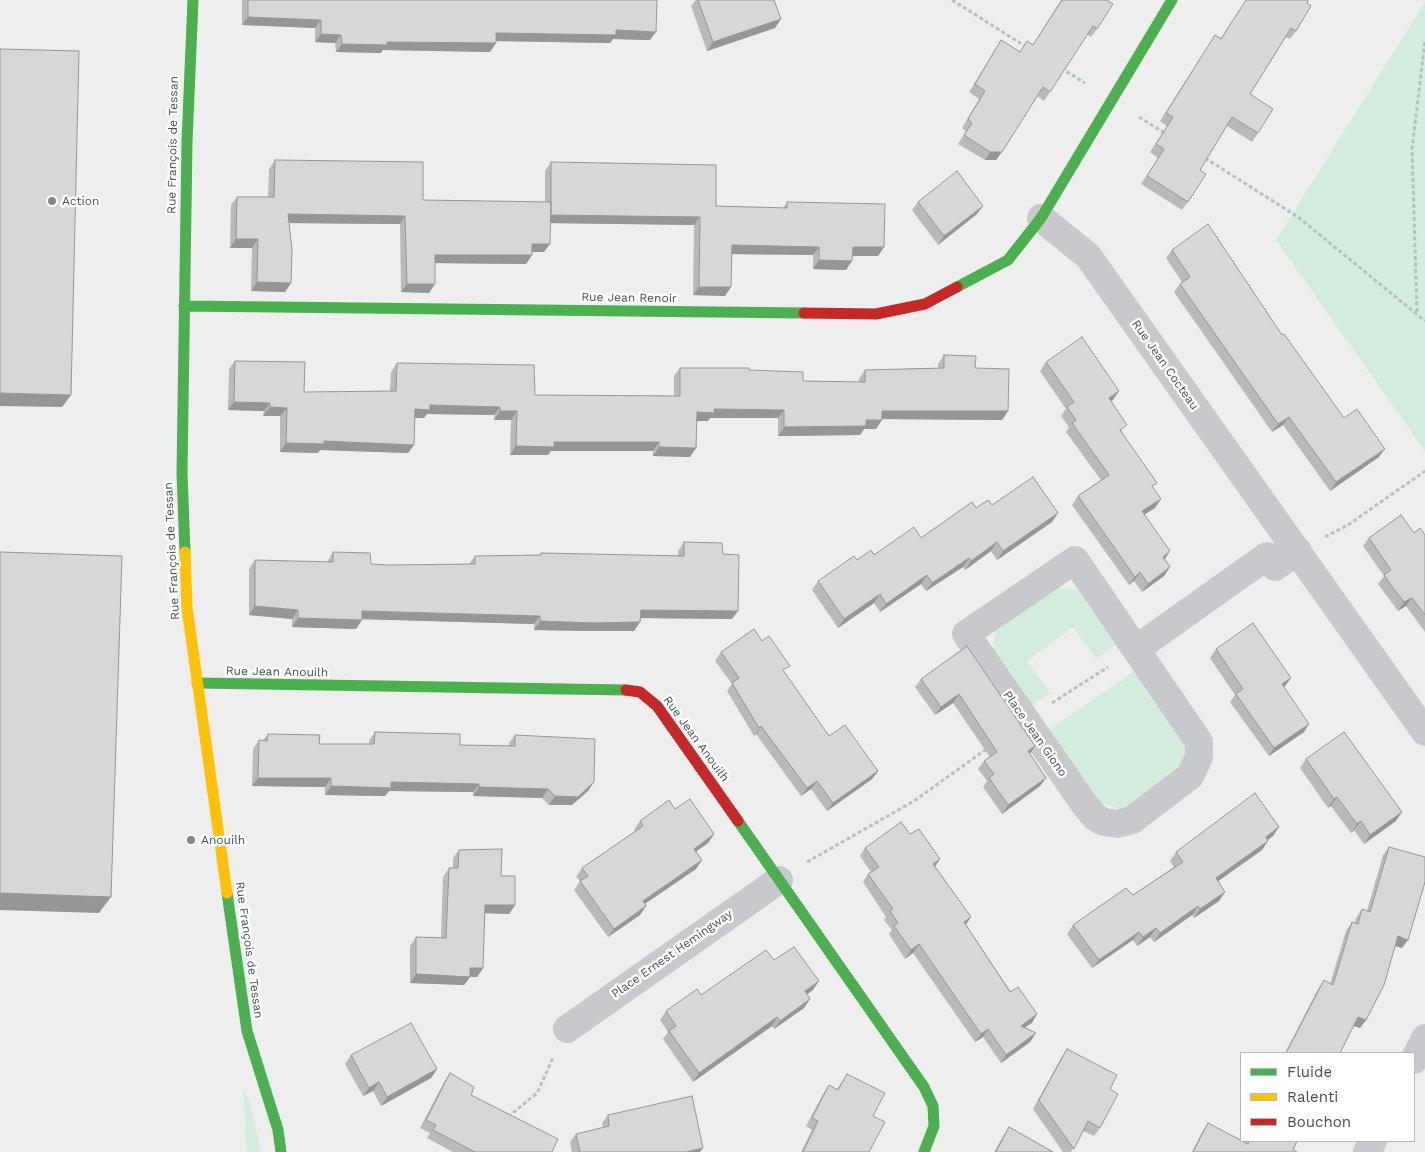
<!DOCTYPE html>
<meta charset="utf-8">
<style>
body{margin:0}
#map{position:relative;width:1425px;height:1152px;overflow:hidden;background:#eee;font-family:"Work Sans",sans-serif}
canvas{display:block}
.legend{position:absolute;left:1240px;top:1052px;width:175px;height:90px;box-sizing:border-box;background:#fff;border:1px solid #b5b9bd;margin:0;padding:6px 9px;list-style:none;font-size:15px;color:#464f59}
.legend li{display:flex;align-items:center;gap:10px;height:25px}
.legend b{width:25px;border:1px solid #b5b9bd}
</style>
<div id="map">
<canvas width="1425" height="1152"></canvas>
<ul class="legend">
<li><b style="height:6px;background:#4caf50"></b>Fluide</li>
<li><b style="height:6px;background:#ffc107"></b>Ralenti</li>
<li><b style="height:6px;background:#c62828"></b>Bouchon</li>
</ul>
</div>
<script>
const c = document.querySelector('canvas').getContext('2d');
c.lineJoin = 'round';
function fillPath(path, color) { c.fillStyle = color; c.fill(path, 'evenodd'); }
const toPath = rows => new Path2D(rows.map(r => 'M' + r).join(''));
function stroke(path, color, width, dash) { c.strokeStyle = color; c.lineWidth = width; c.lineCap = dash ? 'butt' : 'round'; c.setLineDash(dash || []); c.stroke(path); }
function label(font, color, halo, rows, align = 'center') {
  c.font = font + ' "Work Sans",sans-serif'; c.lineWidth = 5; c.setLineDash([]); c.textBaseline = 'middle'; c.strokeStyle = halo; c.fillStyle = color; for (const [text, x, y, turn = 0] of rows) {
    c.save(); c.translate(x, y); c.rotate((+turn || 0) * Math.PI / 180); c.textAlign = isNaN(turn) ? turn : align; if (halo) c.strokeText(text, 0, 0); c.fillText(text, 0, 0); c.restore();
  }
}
fillPath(toPath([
 [1425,2,1425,451,1276,240],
 [1057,587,1077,590,1116,645,1096,659,1073,627,1027,661,1050,693,1030,706,992,653,996,629],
 [1135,671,1186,744,1183,767,1123,810,1101,803,1049,730],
 [243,1086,250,1103,261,1152,247,1152]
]), '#d2edde');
stroke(toPath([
 [952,0,1028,48],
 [1061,68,1085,83],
 [1139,117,1166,134],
 [1205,158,1298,217,1425,321],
 [1417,312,1412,149,1425,40],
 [1325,537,1348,525,1425,471],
 [1052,703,1108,667],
 [807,862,914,801,988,748],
 [508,1117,537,1093,553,1058]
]), '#b5c1be', 3, [4, 2.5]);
stroke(toPath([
 [1041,218,1088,256,1425,732],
 [1075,560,1199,742,1199,757,1190,776,1132,820,1117,824,1104,822,1095,817,1085,805,966,634,1075,560],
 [1136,649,1267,556,1275,567,1298,551],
 [567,1029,779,880],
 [1414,1060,1425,1038],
 [1367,1152,1373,1141]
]), '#c8c9cc', 28);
stroke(toPath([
 [957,287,1008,260,1041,218,1172,0],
 [184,306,804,313],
 [185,552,182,473,187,142,193,0],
 [197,683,626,690],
 [738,821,924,1087,933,1106,934,1126,924,1152],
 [227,893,247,1031,278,1130,281,1152]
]), '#4caf50', 11);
stroke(toPath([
 [185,552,187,608,227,893]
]), '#ffc107', 11);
stroke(toPath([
 [804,313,876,314,925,304,957,287],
 [626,690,640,692,657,706,738,821]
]), '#c62828', 11);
fillPath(toPath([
 [242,0,657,0,650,40,613,39,610,43,496,41,496,43,490,52,383,50,381,53,336,52,335,43,315,42,315,28,242,25],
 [696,0,774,0,781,19,775,28,707,51,691,6],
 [1061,0,1108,0,1097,29,1091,37,1087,34,1044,101,1037,96,996,160,985,160,958,144,966,131,962,128,979,99,969,92,1001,40,1020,52,1027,41,1033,45],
 [1246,0,1308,0,1296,31,1290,39,1286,37,1250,94,1258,133,1252,142,1227,126,1200,170,1188,202,1182,210,1141,184,1158,158,1150,152,1167,126,1160,121,1215,35,1221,38],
 [275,160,423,200,545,202,545,171,551,162,716,206,783,208,787,202,884,247,878,256,852,256,846,270,813,269,813,255,731,254,725,296,693,295,694,225,550,223,544,252,532,252,532,255,526,264,435,263,429,293,401,292,400,224,289,223,291,283,285,292,251,291,252,248,230,248,231,205,237,197,268,197,269,169],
 [918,202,977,214,938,245,912,210],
 [1172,250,1282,335,1344,418,1379,457,1330,491,1283,425,1272,432,1174,292,1180,284,1182,282,1166,258],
 [944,355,975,368,1008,411,1002,420,882,419,876,429,864,429,860,435,778,436,778,418,710,418,708,421,697,421,690,457,653,456,653,451,551,451,548,455,510,455,511,420,494,420,494,415,427,414,424,418,414,418,414,445,408,453,320,450,318,453,280,452,280,416,263,416,264,411,228,410,229,369,235,361,304,392,390,392,391,372,397,363,535,395,674,396,674,376,680,368,749,370,803,381,859,382,859,379,865,370,938,368,938,364],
 [1046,362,1113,400,1111,401,1122,432,1153,488,1155,508,1144,514,1170,551,1165,559,1170,567,1164,576,1142,592,1134,581,1129,585,1072,505,1078,496,1101,480,1066,432,1069,427,1061,416,1066,409,1040,371],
 [992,505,1052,522,997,560,991,551,965,570,963,567,926,591,921,584,880,612,874,603,838,628,812,590,818,581,857,560,921,538,976,508],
 [1414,533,1425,535,1425,632,1406,606,1398,611,1378,584,1384,576,1363,546,1369,538],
 [684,542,723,554,732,619,641,618,640,622,634,631,588,631,534,630,534,624,362,619,356,629,292,627,292,619,249,615,249,569,255,560,327,562,333,552,371,564,388,565,469,564,475,556,540,555,541,553,678,556,678,551],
 [967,646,1029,754,1046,778,1040,786,1002,814,983,787,987,781,978,769,984,761,990,757,953,703,935,715,915,687,921,679],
 [1216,649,1291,678,1284,687,1304,732,1269,756,1230,702,1235,695,1210,658],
 [721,652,785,673,829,736,878,771,872,779,827,811,811,789,801,796,756,734,754,736,727,691,732,684,715,661],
 [375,732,460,745,509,746,509,743,515,735,594,782,588,791,572,805,549,805,542,798,473,796,473,792,389,791,385,796,325,795,325,787,252,786,253,749,259,740,263,740,268,734,319,744,369,744,369,741],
 [1306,759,1396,821,1364,844,1354,830,1351,833,1331,806,1328,808,1300,768],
 [675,809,714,834,708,843,696,852,696,869,645,904,646,906,640,915,608,937,574,890,580,881,576,877,582,868,635,831,634,830,640,821],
 [1279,827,1273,836,1267,840,1262,850,1218,881,1219,901,1194,918,1192,915,1154,942,1150,937,1137,946,1133,940,1092,968,1067,934,1073,925,1133,895,1174,867,1170,861,1176,852],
 [910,834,940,859,935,866,971,917,966,925,1032,1023,1025,1027,1036,1033,1030,1042,1001,1063,983,1037,975,1042,913,953,905,959,889,934,892,930,884,920,886,917,863,882,868,874,871,872,860,856,865,848],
 [1389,847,1402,948,1395,946,1366,1020,1360,1028,1353,1026,1340,1053,1285,1053,1318,989,1324,980,1330,984,1346,931,1352,922,1355,923,1356,918,1362,909,1367,911,1383,855],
 [459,850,501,876,515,905,509,914,485,913,483,968,477,977,470,977,464,985,410,983,410,946,416,937,441,938,443,877,449,868,453,868,453,858],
 [774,960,813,990,807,994,810,999,804,1008,774,1029,772,1026,693,1082,663,1039,668,1032,660,1020,666,1011],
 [1067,1049,1110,1089,1100,1128,1094,1136,1083,1131,1071,1152,1063,1152,1033,1109,1061,1058],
 [351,1055,437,1069,431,1078,381,1106,373,1091,363,1096,345,1064],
 [450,1073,471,1095,552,1152,453,1152,427,1138,430,1133,420,1128,444,1082],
 [847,1074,873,1116,869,1152,801,1152,812,1130,806,1126,823,1094,829,1085,837,1089],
 [608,1115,700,1152,572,1152,570,1142,576,1134,603,1127,602,1123],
 [1208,1123,1246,1143,1248,1141,1297,1141,1293,1150,1297,1152,1192,1152,1202,1132],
 [1009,1127,1053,1152,994,1152,1003,1136]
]), '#b9b9ba');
fillPath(toPath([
 [248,17,321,20,315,28,242,25],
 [781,19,775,28,707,51,713,42],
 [616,30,656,32,650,40,613,39,610,43,490,41,496,33],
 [321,34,341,35,335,43,315,42],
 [387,42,496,43,490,52,383,50,381,53,336,52,342,44],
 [990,152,1002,152,996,160,985,160],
 [983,206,977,214,938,245,944,236],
 [288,214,405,216,400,224,283,223],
 [551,215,700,217,694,225,544,223],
 [236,239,258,239,252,248,230,248],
 [532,244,550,244,544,252,526,252],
 [732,245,819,247,813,255,726,254],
 [853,247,884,247,878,256,847,256],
 [435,255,532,255,526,264,429,263],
 [819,260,852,261,846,270,813,269],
 [257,282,291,283,285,292,251,291],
 [407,284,435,284,429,293,401,292],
 [699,287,731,287,725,296,693,295],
 [1119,391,1113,400,1103,407,1109,398],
 [0,393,71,395,62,407,0,406],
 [234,402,270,403,264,411,228,410],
 [430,405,500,407,494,415,427,414,424,418,408,418,415,409],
 [270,407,287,408,280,416,263,416],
 [714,409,784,410,778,418,710,418,708,421,691,421,697,412],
 [500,411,517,411,511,420,494,420],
 [882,411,1008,411,1002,420,876,419],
 [1289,417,1283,425,1272,432,1278,424],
 [866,420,882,420,876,429,864,429,860,435,778,436,784,427],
 [324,441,414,445,408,453,320,450,318,453,280,452,286,443],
 [554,442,659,442,653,451,551,451,548,455,510,455,516,446],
 [659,447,696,448,690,457,653,456],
 [1385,449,1379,457,1330,491,1336,482],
 [1161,499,1155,508,1136,520,1142,511],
 [1058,513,1052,522,997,560,1003,551],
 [997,542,991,551,965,570,971,561],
 [1170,551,1164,560,1163,557],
 [969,558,963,567,926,591,932,583],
 [1170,567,1164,576,1142,592,1148,584],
 [1140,572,1134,581,1129,585,1135,577],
 [927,575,921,584,880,612,886,604],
 [880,594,874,603,838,628,844,619],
 [1412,598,1406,606,1398,611,1404,602],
 [255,606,298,610,292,619,249,615],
 [641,610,738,611,732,619,635,618],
 [362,611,540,616,534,624,356,619],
 [298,618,362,620,356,629,292,627],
 [540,621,640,622,634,631,588,631,534,630],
 [1291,678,1285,686,1276,692,1282,684],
 [959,694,953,703,935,715,941,707],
 [1309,724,1304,732,1269,756,1274,748],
 [761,726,756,734,754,736,759,728],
 [1035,746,1030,754,1028,751],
 [878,771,872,779,827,811,833,803],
 [258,778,331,778,325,787,252,786],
 [1046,778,1040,786,1002,814,1008,805],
 [817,781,811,789,801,796,807,788],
 [391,782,479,784,473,792,389,791,385,796,325,795,331,786],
 [594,782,588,791,572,805,549,805,555,796],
 [479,787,548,789,542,798,473,796],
 [1337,797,1331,806,1328,808,1334,799],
 [1402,812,1396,821,1364,844,1370,835],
 [1361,821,1354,830,1351,833,1357,824],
 [1279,827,1273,836,1260,846,1266,837],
 [714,834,708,843,688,857,694,849],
 [1268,841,1262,850,1210,887,1216,878],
 [940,859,934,868,933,864],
 [702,860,696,869,637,909,643,901],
 [1225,892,1219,901,1194,918,1200,909],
 [0,893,111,897,99,913,0,910],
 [485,905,515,905,509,914,479,913],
 [646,906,640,915,608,937,614,929],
 [1198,906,1192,915,1154,942,1160,933],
 [971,917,965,925,964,922],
 [1156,928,1150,937,1137,946,1143,937],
 [1139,932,1133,940,1092,968,1099,960],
 [1398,936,1408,940,1402,948,1392,945],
 [919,944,913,953,905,959,911,950],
 [470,968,483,968,477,977,470,977,464,985,410,983,416,974],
 [819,981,813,990,799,1000,805,991],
 [810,999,804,1008,774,1029,780,1021],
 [1037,1014,1032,1023,1015,1034,1021,1026],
 [777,1017,772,1026,693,1082,699,1073],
 [1358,1017,1366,1020,1360,1028,1352,1025],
 [988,1029,983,1037,975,1042,981,1034],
 [1036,1033,1030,1042,1001,1063,1006,1055],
 [437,1069,431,1078,381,1106,387,1097],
 [379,1082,373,1091,363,1096,369,1088],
 [703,1148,700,1152,686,1152]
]), '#969697');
const building = toPath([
 [248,0,657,0,656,32,616,30,616,35,496,33,496,43,387,42,387,45,342,44,341,35,321,34,321,20,248,17,248,0],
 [698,0,774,0,781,19,713,42,698,0],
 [1062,0,1108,0,1108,1,1113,4,1097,29,1093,26,1050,92,1043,87,1002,152,990,152,964,135,972,123,968,119,985,91,975,84,1001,40,1020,52,1027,41,1033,45,1062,0],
 [1246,0,1308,0,1307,3,1311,6,1296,31,1291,28,1250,94,1273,109,1258,133,1232,117,1200,170,1206,174,1188,202,1147,176,1164,149,1156,144,1173,117,1166,113,1215,35,1221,39,1246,0],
 [0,49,79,51,71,395,0,393,0,49],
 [275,160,423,162,423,200,551,202,550,244,532,244,532,255,435,255,435,284,407,284,405,216,288,214,292,249,291,283,257,282,258,239,236,239,237,197,274,197,275,160],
 [551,162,716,165,716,206,787,208,787,202,885,204,884,247,853,247,852,261,819,260,819,247,732,245,731,287,699,287,700,217,551,215,551,162],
 [957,171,983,206,944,236,918,202,957,171],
 [1208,224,1282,335,1284,334,1344,418,1357,409,1385,449,1336,482,1289,417,1278,424,1180,284,1190,277,1172,250,1208,224],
 [1082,337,1119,391,1109,398,1127,425,1120,430,1157,483,1152,486,1161,499,1142,511,1170,551,1163,557,1170,567,1148,584,1140,572,1135,577,1078,496,1109,475,1072,423,1076,420,1067,407,1074,402,1046,362,1082,337],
 [944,355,976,356,975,368,1009,369,1008,411,882,411,882,420,866,420,866,426,784,427,784,410,714,409,714,413,697,412,696,448,659,447,659,442,554,442,554,447,516,446,517,411,500,411,500,407,430,405,430,410,415,409,414,445,324,441,324,444,286,443,287,408,270,407,270,403,234,402,235,361,305,362,304,392,396,391,397,363,534,365,535,395,680,396,680,368,749,368,749,370,803,372,803,381,865,382,865,370,944,368,944,355],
 [1033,477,1058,513,1003,551,997,542,971,561,969,558,932,583,927,575,886,604,880,594,844,619,818,581,854,556,857,560,871,550,874,555,914,527,921,538,972,502,976,508,988,500,992,505,1033,477],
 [1401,515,1414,533,1420,528,1425,535,1425,615,1412,598,1404,602,1394,589,1384,575,1391,570,1369,538,1401,515],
 [684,542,722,543,723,554,739,555,738,611,641,610,640,622,594,623,540,621,540,616,362,611,362,620,298,618,298,610,255,606,255,560,333,562,333,552,370,553,371,564,388,565,475,564,475,556,541,555,541,553,684,556,684,542],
 [0,552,122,556,111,897,0,893,0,552],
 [1253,623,1291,678,1282,684,1309,724,1274,748,1236,694,1243,689,1216,649,1253,623],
 [754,629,762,641,769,636,790,666,783,670,829,736,845,725,878,771,833,803,817,781,807,788,761,726,759,728,732,683,739,678,721,652,754,629],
 [967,646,1035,746,1028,751,1046,778,1008,805,989,778,994,774,984,761,997,752,959,694,941,707,921,679,967,646],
 [375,732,460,734,460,745,515,746,515,735,595,739,594,782,578,797,555,796,548,789,479,787,479,784,391,782,391,788,331,786,331,778,258,778,259,740,267,741,268,734,320,735,319,744,374,744,375,732],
 [1344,732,1402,812,1370,835,1361,821,1357,824,1337,797,1334,799,1306,759,1344,732],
 [1255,793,1279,827,1266,837,1268,841,1216,878,1225,892,1200,909,1198,906,1160,933,1156,928,1143,937,1139,932,1099,960,1073,925,1126,888,1133,895,1183,862,1176,852,1255,793],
 [690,799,714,834,694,849,702,860,643,901,646,906,614,929,580,881,588,876,582,868,643,826,640,821,669,800,675,809,690,799],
 [901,822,910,834,919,829,940,859,933,864,971,917,964,922,1010,992,1018,987,1037,1014,1021,1026,1036,1033,1006,1055,988,1029,981,1034,919,944,911,950,894,926,898,923,890,911,893,909,868,874,879,867,865,848,901,822],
 [1389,847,1425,857,1425,882,1408,940,1398,936,1384,985,1366,1020,1358,1017,1340,1053,1286,1053,1324,980,1333,985,1352,922,1358,924,1362,909,1370,912,1389,847],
 [502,849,501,876,515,876,515,905,485,905,483,968,470,968,470,977,416,974,416,937,446,938,449,868,458,868,459,850,502,849],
 [794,947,819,981,805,991,810,999,780,1021,777,1017,699,1073,669,1031,676,1026,666,1011,697,989,701,995,766,950,774,960,794,947],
 [411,1023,437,1069,387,1097,379,1082,369,1088,351,1055,411,1023],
 [1067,1049,1117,1075,1110,1089,1118,1094,1100,1128,1088,1121,1074,1149,1039,1100,1067,1049],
 [450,1073,474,1087,471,1095,558,1139,552,1152,475,1152,433,1130,436,1125,426,1120,450,1073],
 [847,1074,885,1093,873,1116,885,1122,869,1152,803,1152,818,1121,812,1118,829,1085,838,1090,847,1074],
 [692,1096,703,1148,686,1152,580,1152,576,1134,609,1126,608,1115,692,1096],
 [1208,1123,1248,1144,1249,1141,1297,1141,1293,1150,1297,1152,1193,1152,1208,1123],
 [1009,1127,1053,1152,996,1152,1009,1127]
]);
fillPath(building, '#d7d7d8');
stroke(building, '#969697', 1);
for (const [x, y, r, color] of [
 [52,201,5,"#81878d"],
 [191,840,5,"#81878d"]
]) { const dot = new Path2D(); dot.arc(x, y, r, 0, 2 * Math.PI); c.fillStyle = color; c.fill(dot); stroke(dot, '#fff', 2); }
label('12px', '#464f59', '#fff', [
 ["Rue François de Tessan",173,145,-89],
 ["Rue Jean Renoir",629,298,1],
 ["Rue Jean Cocteau",1165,365,55],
 ["Rue François de Tessan",172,551,-93],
 ["Rue Jean Anouilh",277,672,1],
 ["Place Jean Giono",1035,734,55],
 ["Rue Jean Anouilh",696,739,54],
 ["Rue François de Tessan",249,950,82],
 ["Place Ernest Hemingway",672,954,-35]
]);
label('12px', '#464f59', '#fff', [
 ["Action",62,201],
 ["Anouilh",201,840]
], 'left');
</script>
